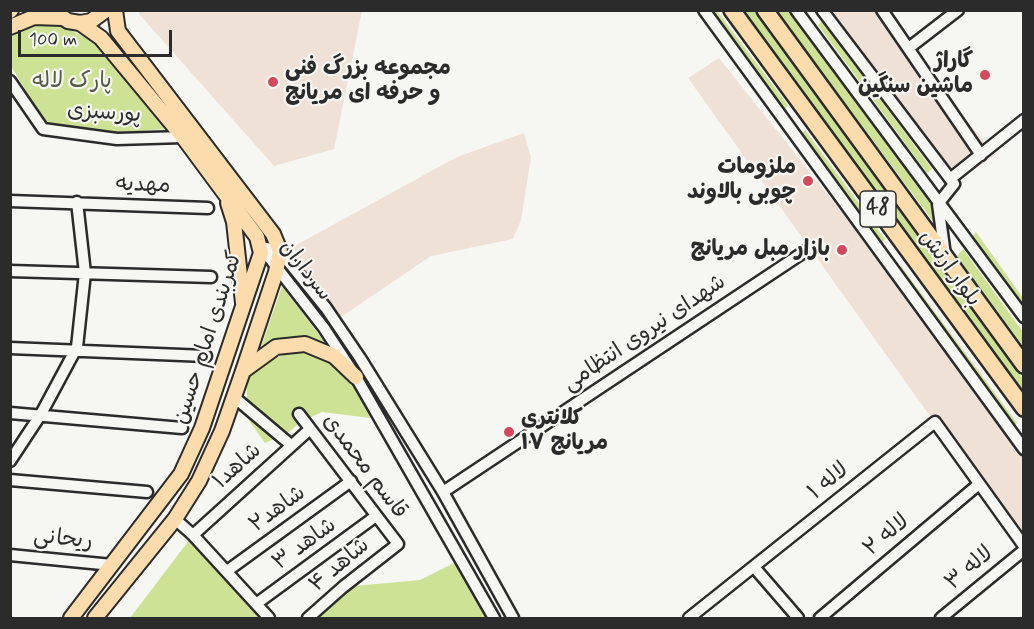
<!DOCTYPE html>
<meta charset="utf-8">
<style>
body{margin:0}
#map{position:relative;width:1034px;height:629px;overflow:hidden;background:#f6f6f2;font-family:Mynerve,sans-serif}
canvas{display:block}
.frame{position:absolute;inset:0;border:12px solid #2b2b2b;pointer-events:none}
.scale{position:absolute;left:18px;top:30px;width:154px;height:27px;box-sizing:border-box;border:3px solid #2b2b2b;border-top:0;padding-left:8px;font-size:18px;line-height:21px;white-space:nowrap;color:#2b2b2b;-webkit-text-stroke:4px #f6f6f2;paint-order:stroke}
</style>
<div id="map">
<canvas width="1034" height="629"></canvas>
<div class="frame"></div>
<div class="scale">100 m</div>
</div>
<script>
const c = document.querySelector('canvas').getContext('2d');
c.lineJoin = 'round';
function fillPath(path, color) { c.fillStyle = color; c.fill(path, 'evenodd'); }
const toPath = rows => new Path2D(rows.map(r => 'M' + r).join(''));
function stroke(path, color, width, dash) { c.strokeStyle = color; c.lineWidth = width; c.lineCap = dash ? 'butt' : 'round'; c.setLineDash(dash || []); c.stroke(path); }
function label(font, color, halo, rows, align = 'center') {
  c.font = font + ' Mynerve,"Playpen Sans Arabic",sans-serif'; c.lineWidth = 4.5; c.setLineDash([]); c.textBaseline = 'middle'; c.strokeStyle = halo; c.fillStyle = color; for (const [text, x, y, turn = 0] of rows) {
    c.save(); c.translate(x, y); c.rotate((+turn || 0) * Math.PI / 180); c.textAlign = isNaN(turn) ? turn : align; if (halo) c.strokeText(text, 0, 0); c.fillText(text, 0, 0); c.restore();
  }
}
fillPath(toPath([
 [139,11,362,11,334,149,274,166,139,14],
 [833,11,877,11,995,155,954,184],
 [719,58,1023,440,1023,546,688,78],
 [524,133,531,157,521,220,513,239,431,256,341,317,289,249,457,157]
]), '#f0e1d7');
fillPath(toPath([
 [709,11,717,11,788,105,785,110],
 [742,11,754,11,1023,379,1023,397],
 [777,11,789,11,942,218,935,224],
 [822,21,932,169,927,173,818,25],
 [33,24,61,25,100,45,165,129,115,133,45,123,11,66,11,36],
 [805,130,885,239,880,244,801,135],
 [976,232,1023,298,1023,310,972,237],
 [963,249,1023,332,1023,346,957,256],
 [901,266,1017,423,1014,426,898,268],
 [282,286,326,344,301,336,260,350],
 [310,351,330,361,359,384,370,418,322,412,302,421,289,432,265,443,248,419,246,378,269,360,293,352],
 [193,535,269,618,130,618],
 [462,559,494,618,308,618,343,587,420,580]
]), '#cee296');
const minor = toPath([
 [704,10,1024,449],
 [796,10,1024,317],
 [822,10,954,184,938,204,945,255],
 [882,10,981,155],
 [910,47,958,10],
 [10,81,43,129,117,139,183,137],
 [950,179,1024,120],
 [10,201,208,208],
 [261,247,280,251,326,308,360,358,443,492,513,618],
 [261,247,324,328,356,377,494,618],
 [10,271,211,277],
 [10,348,206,356],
 [234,397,291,445],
 [10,413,182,428],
 [299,414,398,544,343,587,308,618],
 [10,461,41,414,77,347,85,273,77,202],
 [10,480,147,492],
 [443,492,810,248],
 [175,519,193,535,269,618],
 [193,535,310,429],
 [10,555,112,565],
 [754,567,798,618],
 [227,571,351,481],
 [256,604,376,516],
 [689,618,935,422,1024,546],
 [820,618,979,484],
 [941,618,1024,550]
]);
const major = toPath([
 [52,10,68,21,80,23,91,21,106,10],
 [10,11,11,10],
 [10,27,34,17,62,18],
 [228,203,234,222,243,303],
 [243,371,276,347,305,344,334,356,356,377],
 [71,618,181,474,202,428,261,253,257,237,183,137,101,38,80,23],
 [95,618,175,519,199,481,222,431,243,371,276,272,280,251,273,234,118,31,115,10]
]);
const highway = toPath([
 [732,10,1024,408],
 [765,10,1024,365]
]);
stroke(minor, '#2b2b2b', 15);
stroke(major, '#2b2b2b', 18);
stroke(highway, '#2b2b2b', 20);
stroke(minor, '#f6f6f2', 10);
stroke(major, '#fcdcac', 14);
stroke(highway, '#fcdcac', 15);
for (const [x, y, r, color] of [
 [985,75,6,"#d1495b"],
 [273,82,6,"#d1495b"],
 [808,181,6,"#d1495b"],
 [842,250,6,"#d1495b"],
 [509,432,6,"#d1495b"]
]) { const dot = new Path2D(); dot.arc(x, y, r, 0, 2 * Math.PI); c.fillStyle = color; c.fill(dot); stroke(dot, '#f6f6f2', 2); }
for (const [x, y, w] of [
 [878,209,36]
]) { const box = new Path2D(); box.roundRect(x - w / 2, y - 18, w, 36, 4.5); c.fillStyle = '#f6f6f2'; c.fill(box); stroke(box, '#2b2b2b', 1.5); }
label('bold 21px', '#2b2b2b', null, [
 ["48",878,209]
]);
label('bold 22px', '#2b2b2b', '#f6f6f2', [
 ["گاراژ",973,62],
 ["ماشین سنگین",973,87],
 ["مجموعه بزرگ فنی",285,69,"left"],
 ["و حرفه ای مریانج",285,94,"left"],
 ["ملزومات",796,168],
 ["چوبی بالاوند",796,193],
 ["بازار مبل مریانج",830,250],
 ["کلانتری",521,419,"left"],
 ["۱۷ مریانج",521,444,"left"]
], 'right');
label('22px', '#545946', '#f6f6f2', [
 ["پارک لاله",72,82]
]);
label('22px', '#2b2b2b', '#f6f6f2', [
 ["پورسبزی",104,114,4],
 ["مهدیه",143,186,2],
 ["بلوار ارتش",949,269,54],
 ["سرداران",305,271,52],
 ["شهدای نیروی انتظامی",645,334,-34],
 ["کمربندی امام حسین",209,338,-72],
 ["شاهد۱",238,467,-42],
 ["قاسم محمدی",364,467,53],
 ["لاله ۱",829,482,-39],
 ["شاهد۲",278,510,-36],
 ["لاله ۲",887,536,-40],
 ["ریحانی",63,540,6],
 ["شاهد ۳",305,545,-36],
 ["شاهد ۴",340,566,-40],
 ["لاله ۳",970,569,-40]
]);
</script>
